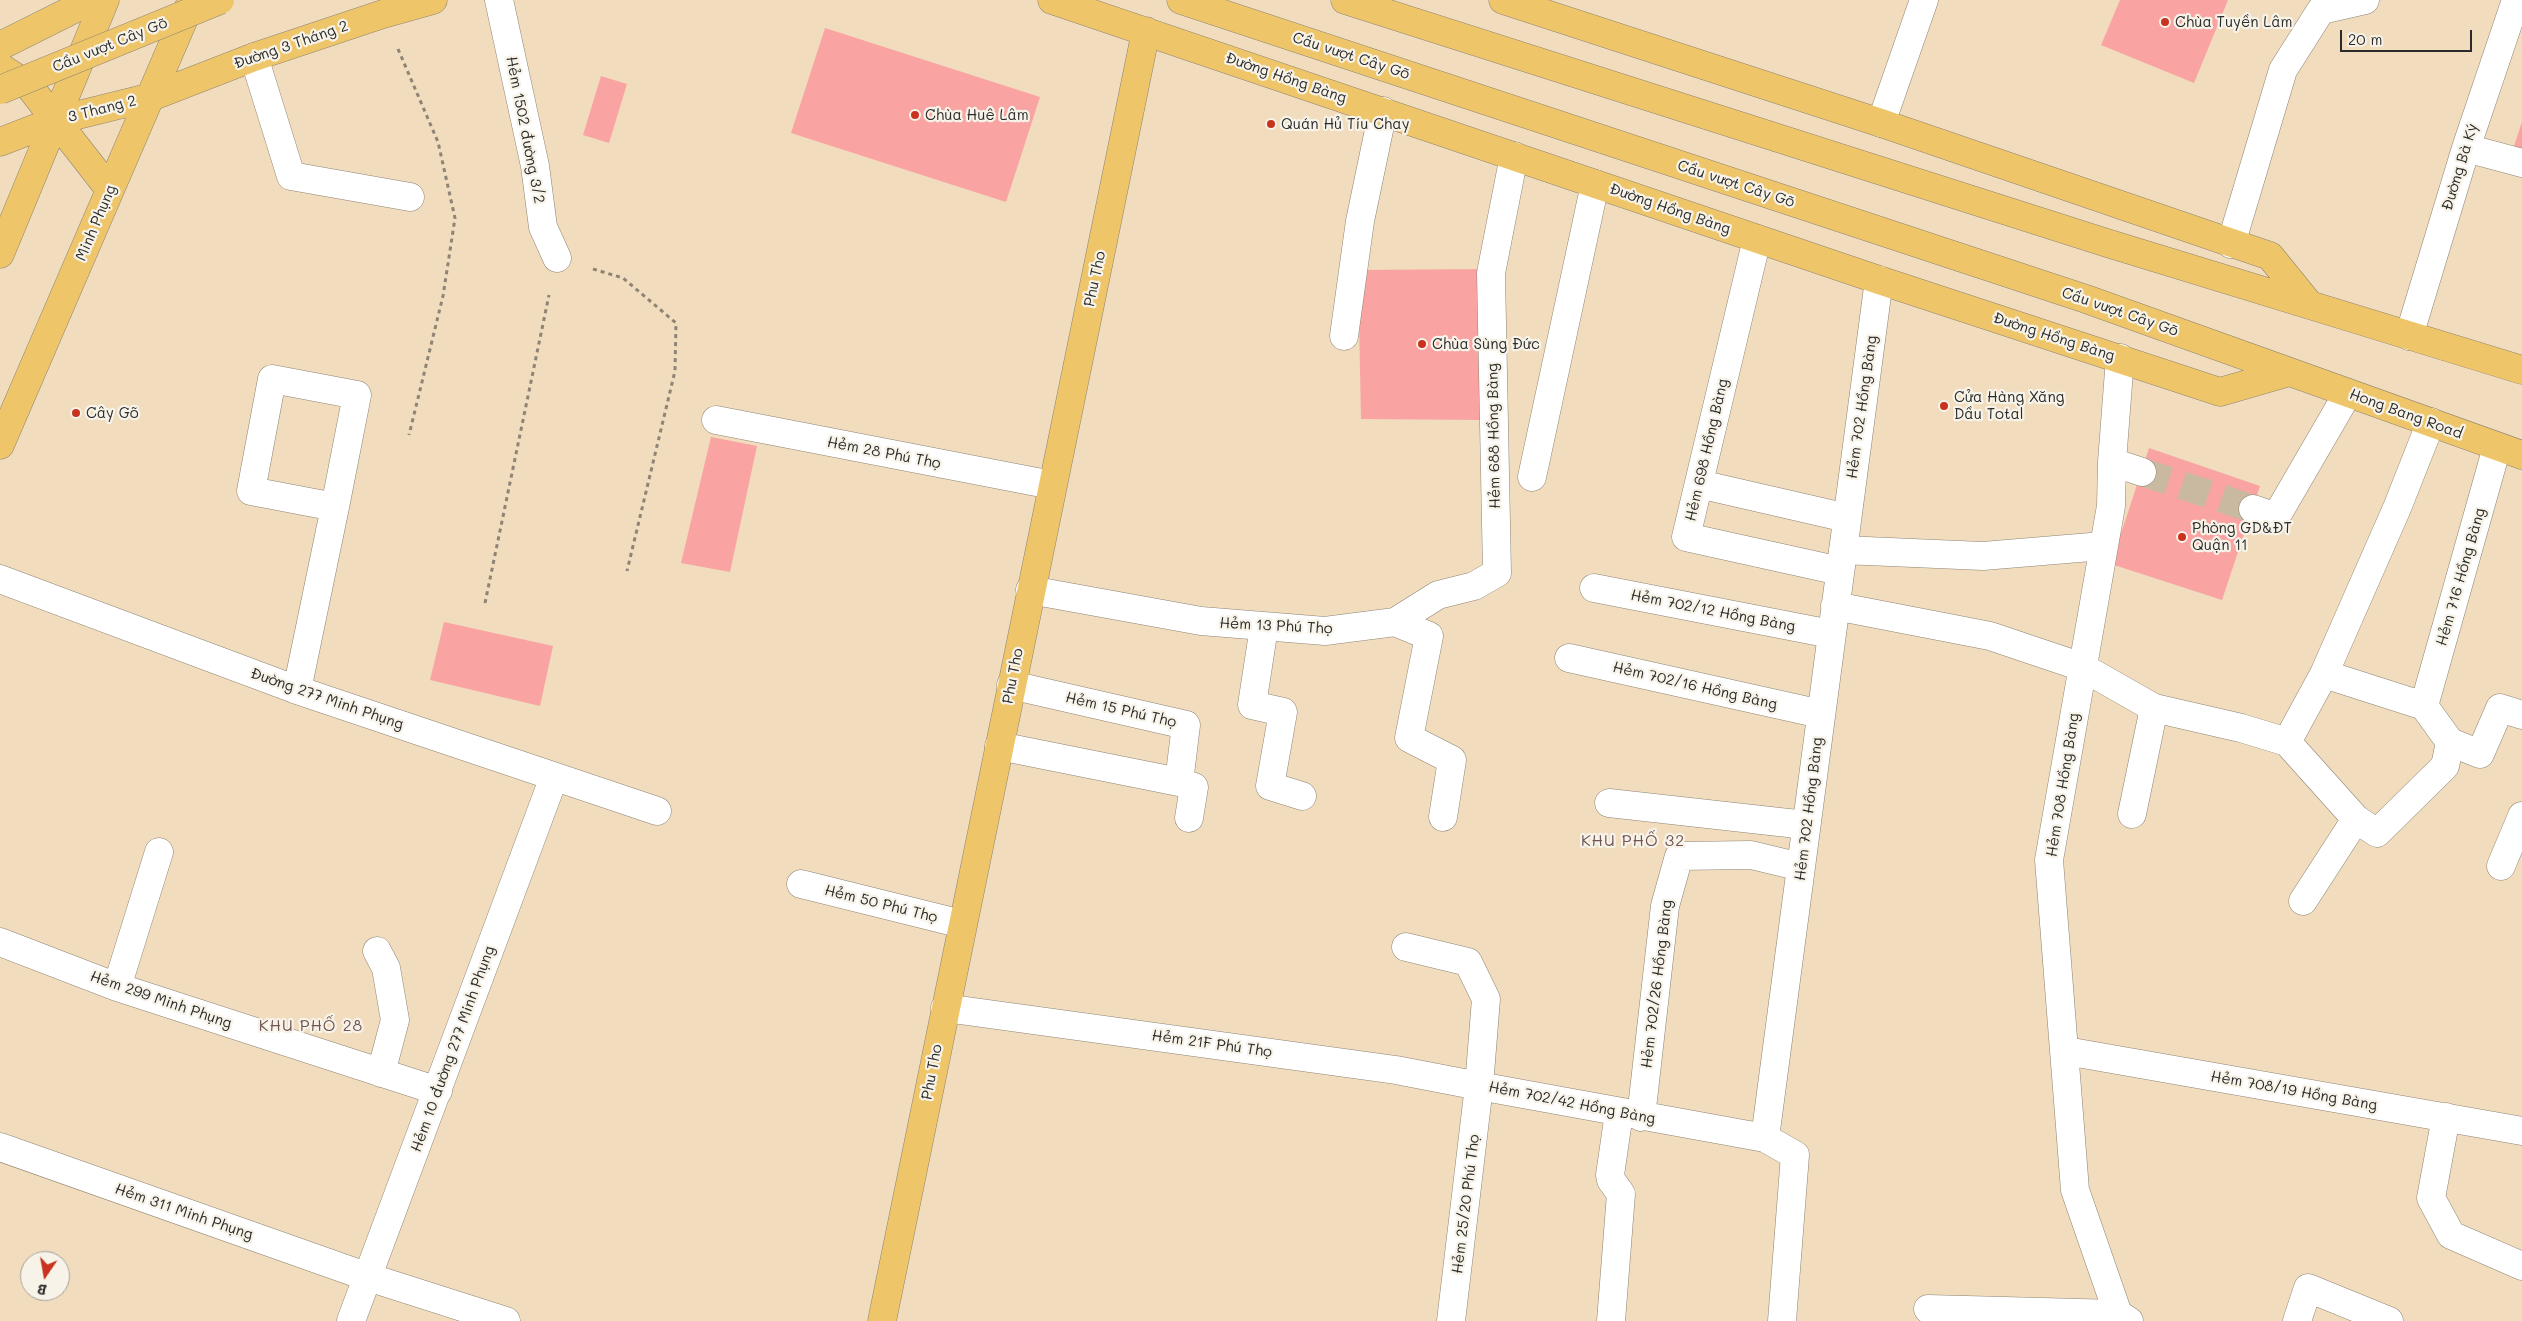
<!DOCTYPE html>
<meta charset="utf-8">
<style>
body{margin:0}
#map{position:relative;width:2522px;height:1321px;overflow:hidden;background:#f1dcbd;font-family:Mali,sans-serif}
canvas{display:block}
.north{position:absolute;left:20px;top:1251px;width:50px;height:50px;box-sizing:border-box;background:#f7f3e8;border:1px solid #a5a39c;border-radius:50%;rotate:192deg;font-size:14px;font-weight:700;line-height:20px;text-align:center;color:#2b2b2b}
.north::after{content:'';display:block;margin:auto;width:18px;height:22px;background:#c8321e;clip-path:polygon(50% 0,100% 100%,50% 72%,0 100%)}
.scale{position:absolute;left:2340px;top:30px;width:132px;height:22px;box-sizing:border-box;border:2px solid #2b2b2b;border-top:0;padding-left:6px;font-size:15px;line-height:18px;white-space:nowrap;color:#2b2b2b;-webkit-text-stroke:4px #f7f3e8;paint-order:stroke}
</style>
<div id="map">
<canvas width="2522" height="1321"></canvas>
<div class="north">B</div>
<div class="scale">20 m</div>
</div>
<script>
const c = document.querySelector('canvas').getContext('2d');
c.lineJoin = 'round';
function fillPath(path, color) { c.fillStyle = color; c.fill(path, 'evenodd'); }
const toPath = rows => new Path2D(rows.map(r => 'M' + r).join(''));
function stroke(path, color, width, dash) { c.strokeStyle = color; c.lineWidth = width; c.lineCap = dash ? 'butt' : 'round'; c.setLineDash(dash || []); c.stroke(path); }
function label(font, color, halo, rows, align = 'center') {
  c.font = font + ' Mali,sans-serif'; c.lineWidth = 4.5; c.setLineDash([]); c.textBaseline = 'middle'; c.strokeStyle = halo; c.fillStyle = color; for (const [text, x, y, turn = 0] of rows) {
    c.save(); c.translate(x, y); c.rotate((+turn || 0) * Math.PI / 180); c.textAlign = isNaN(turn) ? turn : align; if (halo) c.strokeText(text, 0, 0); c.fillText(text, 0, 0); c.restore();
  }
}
fillPath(toPath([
 [2120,0,2228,0,2194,83,2101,45],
 [825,28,1040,97,1006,202,791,133],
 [601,76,627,84,609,143,583,135],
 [2522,122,2522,149,2514,146],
 [1485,269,1484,420,1361,419,1358,270],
 [711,437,757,446,730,572,681,563],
 [2149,448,2260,486,2222,600,2111,564],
 [444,622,553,646,540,706,430,680]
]), '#f9a4a2');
stroke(toPath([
 [2142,472,2253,509]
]), '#c9b9a0', 28, [28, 14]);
const minor = toPath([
 [499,0,535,166,543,227,557,258],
 [254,57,291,176,410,197],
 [1881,123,1924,0],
 [2466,148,2522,163],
 [1757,239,1686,537,1840,571],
 [2231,244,2283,70,2321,10,2365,0],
 [1344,336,1360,221,1383,111],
 [2409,336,2466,148,2516,0],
 [2120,358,2112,462,2111,506,2049,860,2075,1190,2118,1314,2129,1321],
 [716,420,1052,485],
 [2112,462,2142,472],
 [1532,477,1595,184],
 [1699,484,1847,518],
 [2253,509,2276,517,2348,393],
 [1843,550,1983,556,2103,546],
 [0,579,297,690,657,811],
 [1594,588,1831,634],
 [1030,590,1201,621,1325,631,1395,622,1429,636,1409,738,1452,760,1443,817],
 [1835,606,1990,636,2082,667,2154,708,2241,728,2287,742,2324,674,2424,706,2450,742,2445,766,2377,833,2356,819,2287,742],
 [1395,622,1438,595,1474,586,1497,573,1491,273,1514,156],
 [1264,627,1252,705,1283,712,1270,786,1302,796],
 [1569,658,1821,714],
 [2324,674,2397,508,2431,422],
 [1011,685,1186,725,1179,782,1194,787,1189,818],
 [297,690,335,507,357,395,272,379,251,491,335,507],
 [2424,706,2497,447],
 [2450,742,2480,754,2500,708,2522,715],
 [999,746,1179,782],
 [1609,803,1806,825],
 [2132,814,2154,708],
 [2501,866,2522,816],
 [801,884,962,924],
 [2303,901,2356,819],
 [0,942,117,987,438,1091],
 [1406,947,1468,962,1486,999,1479,1086,1765,1138],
 [377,951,386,968,395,1020,381,1073],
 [117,987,159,852],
 [945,1008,1396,1070,1479,1086,1451,1321],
 [2066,1051,2522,1131],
 [1641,1117,1665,906,1679,856,1751,855,1801,867],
 [2446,1117,2431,1198,2451,1235,2522,1266],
 [0,1147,368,1277,506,1321],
 [1928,1309,2118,1314],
 [351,1321,554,777],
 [1611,1321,1621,1194,1611,1180,1610,1175,1619,1113],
 [1782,1321,1795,1155,1765,1138,1879,280],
 [2297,1321,2308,1288,2389,1321]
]);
const major = toPath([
 [1052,0,1879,280,2220,392,2289,372],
 [1181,0,2086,299,2522,455],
 [1345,0,2107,243,2522,370],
 [1503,0,1881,123,2270,256,2309,304],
 [0,46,92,0],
 [0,67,29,86,110,190],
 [0,142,54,121,151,97,254,57,383,14,433,0],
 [0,254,105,0],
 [0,445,192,0],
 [882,1321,1146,31]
]);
stroke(minor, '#8e8474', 29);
stroke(major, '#8e8474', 29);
stroke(toPath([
 [398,49,438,142,455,218,443,296,409,435],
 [593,269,623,278,676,323,675,371,627,571],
 [485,603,549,295]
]), '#8e8474', 3, [4, 4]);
stroke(minor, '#fff', 28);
stroke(major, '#eec569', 28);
const majorBridge = toPath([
 [0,90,220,0]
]);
stroke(majorBridge, '#8e8474', 29, []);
stroke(majorBridge, '#eec569', 28);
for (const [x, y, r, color] of [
 [2165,22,5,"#c8321e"],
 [915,115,5,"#c8321e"],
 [1271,124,5,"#c8321e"],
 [1422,344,5,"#c8321e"],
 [1944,406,5,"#c8321e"],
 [76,413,5,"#c8321e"],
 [2182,537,5,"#c8321e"]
]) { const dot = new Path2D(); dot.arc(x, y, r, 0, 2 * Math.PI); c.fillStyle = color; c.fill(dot); stroke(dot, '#f7f3e8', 2); }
label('15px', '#2b2b2b', '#f7f3e8', [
 ["Chùa Tuyền Lâm",2175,22],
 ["Chùa Huê Lâm",925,115],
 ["Quán Hủ Tíu Chay",1281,124],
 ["Chùa Sùng Đức",1432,344],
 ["Cửa Hàng Xăng",1954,397],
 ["Dầu Total",1954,414],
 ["Cây Gõ",86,413],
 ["Phòng GD&ĐT",2192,528],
 ["Quận 11",2192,545]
], 'left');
label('15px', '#2b2b2b', '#f7f3e8', [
 ["Cầu vượt Cây Gõ",110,45,-22],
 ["Đường 3 Tháng 2",291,45,-19],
 ["Cầu vượt Cây Gõ",1351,56,18],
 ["Đường Hồng Bàng",1286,78,19],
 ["3 Thang 2",102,109,-14],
 ["Hẻm 1502 đường 3/2",525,130,79],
 ["Đường Bà Ký",2460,167,-73],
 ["Cầu vượt Cây Gõ",1736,184,18],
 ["Đường Hồng Bàng",1670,209,19],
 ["Minh Phụng",96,223,-67],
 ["Phu Tho",1095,279,-78],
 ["Cầu vượt Cây Gõ",2120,312,19],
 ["Đường Hồng Bàng",2054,337,18],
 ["Hẻm 702 Hồng Bàng",1862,407,-82],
 ["Hong Bang Road",2406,414,20],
 ["Hẻm 688 Hồng Bàng",1494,436,-91],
 ["Hẻm 698 Hồng Bàng",1707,450,-77],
 ["Hẻm 28 Phú Thọ",884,453,11],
 ["Hẻm 716 Hồng Bàng",2461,577,-74],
 ["Hẻm 702/12 Hồng Bàng",1713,611,11],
 ["Hẻm 13 Phú Thọ",1276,626,3],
 ["Phu Tho",1013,676,-79],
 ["Hẻm 702/16 Hồng Bàng",1695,686,13],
 ["Đường 277 Minh Phụng",327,699,19],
 ["Hẻm 15 Phú Thọ",1121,710,13],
 ["Hẻm 708 Hồng Bàng",2063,785,-81],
 ["Hẻm 702 Hồng Bàng",1809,809,-83],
 ["Hẻm 50 Phú Thọ",881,904,14],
 ["Hẻm 702/26 Hồng Bàng",1657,984,-83],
 ["Hẻm 299 Minh Phụng",161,1000,19],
 ["Hẻm 21F Phú Thọ",1212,1044,8],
 ["Hẻm 10 đường 277 Minh Phụng",453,1049,-70],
 ["Phu Tho",932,1072,-79],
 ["Hẻm 708/19 Hồng Bàng",2294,1091,10],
 ["Hẻm 702/42 Hồng Bàng",1572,1103,11],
 ["Hẻm 25/20 Phú Thọ",1466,1204,-83],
 ["Hẻm 311 Minh Phụng",184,1212,19]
]);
c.letterSpacing = '1px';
label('16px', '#735555', '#f7f3e8', [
 ["KHU PHỐ 32",1633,841],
 ["KHU PHỐ 28",311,1026]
]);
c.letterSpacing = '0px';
</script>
